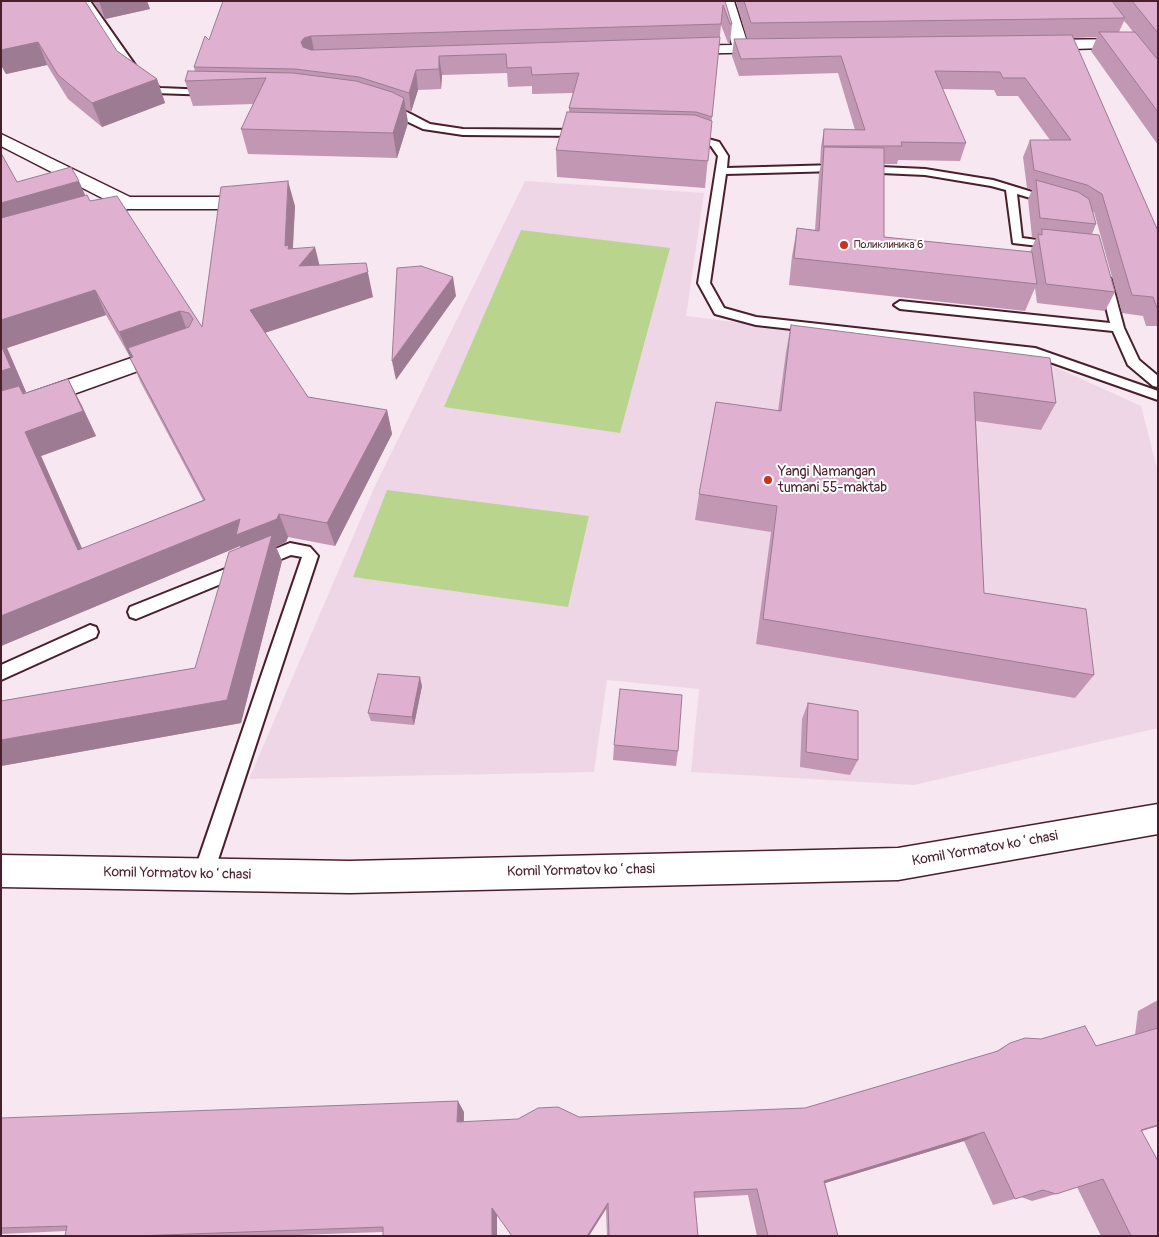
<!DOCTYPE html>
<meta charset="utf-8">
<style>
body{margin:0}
#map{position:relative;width:1159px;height:1237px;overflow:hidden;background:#f6e7f1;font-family:Pangolin,sans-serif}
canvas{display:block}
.frame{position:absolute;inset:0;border:2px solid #4a1f2b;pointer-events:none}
</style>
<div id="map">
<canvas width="1159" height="1237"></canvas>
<div class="frame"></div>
</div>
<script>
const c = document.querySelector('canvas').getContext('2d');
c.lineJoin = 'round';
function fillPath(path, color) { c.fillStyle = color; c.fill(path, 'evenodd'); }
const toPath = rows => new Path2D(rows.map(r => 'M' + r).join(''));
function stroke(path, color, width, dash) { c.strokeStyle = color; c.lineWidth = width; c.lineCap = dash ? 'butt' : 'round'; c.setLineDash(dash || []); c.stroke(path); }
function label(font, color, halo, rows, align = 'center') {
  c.font = font + ' Pangolin,sans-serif'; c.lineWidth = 4; c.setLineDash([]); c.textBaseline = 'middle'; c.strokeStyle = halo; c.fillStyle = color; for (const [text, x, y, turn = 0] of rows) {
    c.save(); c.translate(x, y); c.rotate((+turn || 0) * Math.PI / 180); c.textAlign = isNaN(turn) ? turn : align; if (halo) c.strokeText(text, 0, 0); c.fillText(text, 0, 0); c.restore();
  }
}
fillPath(toPath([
 [525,181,704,193,686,316,1042,361,1141,406,1158,472,1158,728,914,785,691,772,699,689,607,680,594,772,249,779,374,488]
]), '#efd6e7');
fillPath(toPath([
 [521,230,670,248,620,433,444,407],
 [387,490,589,516,568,607,353,577]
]), '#b9d58d');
const service = toPath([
 [81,1,90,1,142,75,160,88,209,90,212,91,212,95,155,93,136,79,81,1],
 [387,105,405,111,430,124,463,129,583,130,588,133,583,136,463,135,423,129,383,110,382,108,387,105],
 [690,134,719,142,728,156,727,168,837,165,925,169,993,180,1055,199,1057,201,1051,204,1017,194,1022,238,1060,243,1062,245,1056,248,1013,243,1006,190,991,186,925,175,837,171,726,174,710,283,724,308,756,317,1035,348,1158,391,1158,400,1033,356,756,325,715,314,698,283,718,156,711,146,686,139,685,137,690,134],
 [1105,275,1111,279,1124,328,1139,360,1158,376,1158,387,1153,386,1128,365,1113,331,900,309,894,305,900,301,1110,323,1099,279,1105,275],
 [290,543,310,547,318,556,213,875,210,882,203,884,196,882,193,875,302,557,291,555,136,619,130,617,128,612,130,607,290,543],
 [90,625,96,627,98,632,96,637,1,680,1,665,90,625]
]);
const minor = toPath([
 [720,1,734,1,748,45,775,46,777,49,775,52,676,54,674,51,676,48,682,46,732,45,720,1],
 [1132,39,1137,41,1140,44,1137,47,1040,50,1035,48,1032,45,1035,42,1040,40,1132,39],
 [1,134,130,197,223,197,230,199,232,203,230,207,223,209,128,209,87,221,80,219,77,215,80,211,110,202,1,146,1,134],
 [169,345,177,347,180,352,177,357,1,420,1,403,169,345]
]);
const tertiary = toPath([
 [1158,804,1158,834,898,880,350,893,1,887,1,855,350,861,898,848,1158,804]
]);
stroke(service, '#4a1f2b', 4);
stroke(minor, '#4a1f2b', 3);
stroke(tertiary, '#4a1f2b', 3);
fillPath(service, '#fff');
fillPath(minor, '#fff');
fillPath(tertiary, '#fff');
fillPath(toPath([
 [1,1,117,51,157,79,165,103,102,127,68,99,47,65,6,74,1,65],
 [92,1,147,1,150,9,105,19],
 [725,1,732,24,730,43,728,43,721,25,705,188,557,177,556,150,569,112,569,108,573,93,532,94,532,86,508,87,507,73,442,75,441,89,418,90,411,112,406,110,408,123,397,158,248,154,241,129,253,104,193,106,185,81,195,72,194,67,209,40],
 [736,1,1158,1,1158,145,1091,51,1097,37,1073,38,1158,231,1158,326,1146,326,1143,316,1122,313,1094,212,1093,212,1096,224,1092,234,1115,292,1105,311,1037,303,1035,288,1025,311,789,285,792,256,797,228,815,230,819,173,821,164,820,164,821,147,824,129,855,130,838,73,739,76,732,56,734,39,747,39],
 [1124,21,1127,24,1133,32,1119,32],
 [942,89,994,90,997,96,1018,96,1050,140,1030,140,1023,157,1027,188,1032,190,1028,199,1032,237,1036,238,1030,252,884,237,884,164,897,164,898,160,960,161,966,143],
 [1,153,17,182,85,195,202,327,295,206,293,249,373,297,265,333,308,397,387,410,392,434,335,546,288,537,286,542,276,547,282,561,241,723,1,766,1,701,195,668,241,547,240,546,1,646],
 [106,315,130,357,132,356,132,357,130,358,141,383,203,500,82,549,41,456,96,436,81,404,68,379,24,394,24,393,26,392,7,348],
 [791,325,1056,403,1041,430,976,421,984,593,1094,675,1075,698,756,644,771,532,695,520,699,494,778,411,786,352],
 [422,686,414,725,371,721,368,713],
 [808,703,858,760,850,775,800,767,802,719],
 [614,745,678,751,676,766,613,760],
 [1158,1000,1158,1126,1142,1131,1158,1236,1101,1236,1077,1187,1056,1194,1032,1201,1021,1197,993,1205,964,1141,825,1183,838,1236,757,1236,748,1195,694,1198,698,1236,607,1236,606,1209,497,1214,383,1232,271,1236,65,1236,66,1231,1,1234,1,1118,464,1112,464,1122,805,1108,995,1052,1010,1043,1096,1046,1135,1035,1138,1011]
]), '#c197b3');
fillPath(toPath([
 [99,1,147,1,150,9,105,19],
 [311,36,315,55,308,57,301,42,304,38],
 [38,42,47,65,6,74,1,65,1,50],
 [439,56,442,75,441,89,439,69],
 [416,70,418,90,411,112,409,93],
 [157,79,165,103,102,127,92,103],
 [404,98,408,123,397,158,393,133],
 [79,181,90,206,1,231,1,203],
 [288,181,295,206,292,260,285,246],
 [315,247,321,271,299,266],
 [366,263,373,297,258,335,250,310],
 [453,277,456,296,396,380,392,361],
 [95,290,106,315,7,348,26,392,24,393,34,410,1,401,1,320],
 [180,311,189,336,128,348,132,356,130,357,119,332],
 [68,379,81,404,96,436,41,456,93,573,78,550,25,432],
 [387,410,392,434,335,546,327,523],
 [279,514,288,537,286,542,276,547,282,561,241,723,1,766,1,740,227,700,246,559,240,546,1,646,1,616,240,519],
 [420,677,422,686,414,725,412,717],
 [458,1101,464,1112,463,1131,457,1122],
 [1158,1125,1158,1126,1113,1139,1141,1130],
 [984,1132,964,1141,812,1187,824,1181],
 [608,1203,606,1209,589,1236,587,1236],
 [492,1208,497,1213,497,1236,492,1236]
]), '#9d7b92');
const building = toPath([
 [1,1,85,1,117,51,157,79,92,103,58,75,38,42,1,50,1,1],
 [223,1,725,1,732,24,730,24,723,5,721,24,311,36,304,38,301,42,303,47,311,50,720,37,712,117,696,112,569,108,579,73,532,75,531,67,507,68,506,54,439,56,439,69,416,70,409,93,359,77,295,69,194,67,205,36,209,40,223,1],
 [744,1,1112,1,1125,18,751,23,744,1],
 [1132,1,1158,1,1158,33,1132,1],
 [1099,32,1135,32,1158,60,1158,112,1099,32],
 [1072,35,1158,231,1158,308,1157,308,1153,297,1132,295,1102,194,1087,185,1034,170,1030,140,1071,140,1025,78,1003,78,1000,72,935,71,966,143,901,142,902,146,823,146,824,129,865,130,841,56,741,59,734,39,1072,35],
 [188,71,293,73,356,81,392,92,404,98,393,133,241,129,266,78,185,81,188,71],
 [567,112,695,115,712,121,708,161,556,150,567,112],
 [824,147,884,148,884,237,1032,252,1037,284,794,258,797,228,819,231,824,147],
 [1,153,17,182,71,167,79,181,1,203,1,153],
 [1036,180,1078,192,1089,199,1096,224,1040,218,1036,180],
 [288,181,285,246,289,245,288,249,315,247,299,266,366,263,368,272,250,310,308,397,387,410,327,523,279,514,277,519,236,535,240,519,1,616,1,391,19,386,23,394,68,379,83,411,25,432,78,550,205,500,130,358,133,357,128,348,189,327,193,319,189,313,180,311,119,332,95,290,1,320,1,218,87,195,90,201,117,196,202,327,221,187,288,181],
 [1042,229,1099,235,1115,292,1046,284,1038,234,1042,235,1042,229],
 [421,266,453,277,392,361,397,268,421,266],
 [791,325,1050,358,1056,403,974,392,984,593,1086,609,1094,675,763,619,777,506,699,494,716,402,781,411,791,325],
 [1,345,11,368,1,371,1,345],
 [272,535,227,700,1,740,1,701,195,668,229,552,272,535],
 [378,674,420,677,412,717,368,713,378,674],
 [620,689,682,695,678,751,614,745,620,689],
 [808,703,858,711,858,760,806,752,808,703],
 [1085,1026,1096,1046,1158,1028,1158,1125,1141,1130,1158,1161,1158,1236,1131,1236,1103,1179,1056,1194,1043,1190,1015,1199,984,1132,824,1181,838,1236,768,1236,757,1189,694,1192,698,1236,609,1236,608,1203,587,1236,512,1236,492,1208,492,1236,383,1236,383,1227,135,1236,65,1236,67,1226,1,1228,1,1118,458,1101,457,1122,518,1119,538,1108,558,1107,579,1117,805,1108,998,1051,1010,1043,1025,1038,1041,1039,1085,1026]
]);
fillPath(building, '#e0b0d0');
stroke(building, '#9d7b92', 1);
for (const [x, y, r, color] of [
 [844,245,5,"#c8321e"],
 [768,480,5,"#c8321e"]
]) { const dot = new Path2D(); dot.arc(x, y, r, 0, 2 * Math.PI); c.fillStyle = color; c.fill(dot); stroke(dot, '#fff', 2); }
label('11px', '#4a1f2b', '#fff', [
 ["Поликлиника 6",854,245]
], 'left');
label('14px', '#4a1f2b', '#fff', [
 ["Yangi Namangan",778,472],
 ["tumani 55-maktab",778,488]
], 'left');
label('14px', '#4a1f2b', '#fff', [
 ["Komil Yormatov koʻchasi",985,849,-10],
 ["Komil Yormatov koʻchasi",581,871,-1],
 ["Komil Yormatov koʻchasi",177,874,1]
]);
</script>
